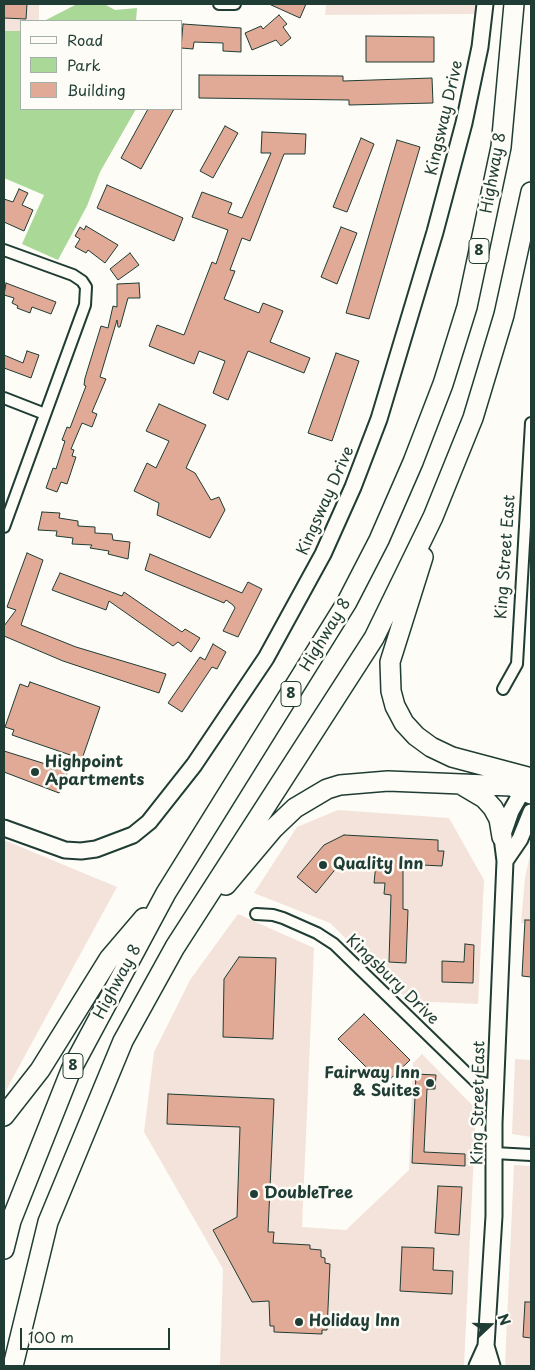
<!DOCTYPE html>
<style>
body{margin:0}
#map{position:relative;width:535px;height:1370px;overflow:hidden;background:#fdfcf7;font-family:"Playpen Sans",sans-serif}
canvas{display:block}
.frame{position:absolute;inset:0;border:5px solid #1f3d34;pointer-events:none}
.legend{position:absolute;left:20px;top:20px;width:162px;height:90px;box-sizing:border-box;background:#fdfcf7;border:1px solid #a4b0a9;margin:0;padding:6px 9px;list-style:none;font-size:15px;color:#1f3d34}
.legend li{display:flex;align-items:center;gap:10px;height:25px}
.legend b{width:25px;border:1px solid #a4b0a9}
.north{position:absolute;left:465px;top:1300px;width:50px;height:50px;-webkit-text-stroke:4px #fdfcf7;paint-order:stroke;rotate:69deg;font-size:14px;font-weight:700;line-height:20px;text-align:center;color:#1f3d34}
.north::after{content:'';display:block;margin:auto;width:18px;height:22px;background:#1f3d34;clip-path:polygon(50% 0,100% 100%,50% 72%,0 100%)}
.scale{position:absolute;left:20px;top:1328px;width:150px;height:22px;box-sizing:border-box;border:2px solid #1f3d34;border-top:0;padding-left:6px;font-size:15px;line-height:18px;white-space:nowrap;color:#1f3d34;-webkit-text-stroke:4px #fdfcf7;paint-order:stroke}
</style>
<div id="map">
<canvas width="535" height="1370"></canvas>
<div class="frame"></div>
<ul class="legend">
<li><b style="height:6px;background:#fdfcf7"></b>Road</li>
<li><b style="height:14px;background:#aad897"></b>Park</li>
<li><b style="height:14px;background:#e0aa96"></b>Building</li>
</ul>
<div class="north">N</div>
<div class="scale">100 m</div>
</div>
<script>
const c = document.querySelector('canvas').getContext('2d');
c.lineJoin = 'round';
function fillPath(path, color) { c.fillStyle = color; c.fill(path, 'evenodd'); }
const toPath = rows => new Path2D(rows.map(r => 'M' + r).join(''));
function stroke(path, color, width, dash) { c.strokeStyle = color; c.lineWidth = width; c.lineCap = dash ? 'butt' : 'round'; c.setLineDash(dash || []); c.stroke(path); }
function label(font, color, halo, rows, align = 'center') {
  c.font = font + ' "Playpen Sans",sans-serif'; c.lineWidth = 5; c.setLineDash([]); c.textBaseline = 'middle'; c.strokeStyle = halo; c.fillStyle = color; for (const [text, x, y, turn = 0] of rows) {
    c.save(); c.translate(x, y); c.rotate((+turn || 0) * Math.PI / 180); c.textAlign = isNaN(turn) ? turn : align; if (halo) c.strokeText(text, 0, 0); c.fillText(text, 0, 0); c.restore();
  }
}
fillPath(toPath([
 [4,4,39,4,39,21,21,21,21,31,4,31],
 [326,4,476,4,475,14,325,15],
 [338,810,449,818,484,880,478,1004,409,1001,330,923,254,893,297,827],
 [4,840,117,887,4,1094],
 [531,850,531,924,521,923,525,878],
 [238,914,314,948,302,1227,346,1230,409,1170,413,1063,422,1054,476,1109,464,1366,220,1366,223,1269,144,1132,154,1052,190,980],
 [515,1059,531,1060,531,1137,512,1134],
 [514,1165,531,1166,531,1366,505,1366]
]), '#f4e3da');
fillPath(toPath([
 [77,4,104,4,115,10,137,8,136,21,44,21],
 [4,31,21,31,21,109,136,109,100,172,87,206,58,260,22,244,44,195,4,178]
]), '#aad897');
const building = toPath([
 [4,4,27,4,26,19,4,18,4,4],
 [269,4,306,4,300,18,269,4],
 [279,15,287,24,283,27,291,38,281,46,276,40,252,50,245,33,261,26,263,29,279,15],
 [183,24,241,28,241,52,223,51,223,43,194,42,193,49,181,48,183,24],
 [366,36,434,37,434,62,366,62,366,36],
 [199,75,343,76,343,81,432,78,433,103,349,105,349,100,199,98,199,75],
 [148,109,174,109,141,169,121,158,148,109],
 [225,126,238,133,213,178,200,171,225,126],
 [262,132,306,134,305,154,284,154,250,241,242,238,230,270,235,271,224,299,259,313,263,303,283,311,270,342,310,358,304,373,248,351,228,400,213,393,225,361,199,351,194,364,149,346,157,325,184,335,212,262,216,264,228,230,192,217,202,192,232,203,228,213,242,218,271,153,261,153,262,132],
 [361,138,374,144,347,212,333,207,361,138],
 [397,140,420,147,369,319,346,313,397,140],
 [107,185,183,218,174,241,97,208,107,185],
 [19,189,28,193,22,205,33,210,24,231,4,222,4,199,13,202,19,189],
 [86,226,118,245,105,263,88,250,86,253,75,247,80,239,75,236,80,227,84,230,86,226],
 [341,227,357,233,337,284,321,277,341,227],
 [130,253,139,265,118,280,110,269,130,253],
 [6,283,56,302,51,314,32,307,30,313,17,308,18,306,12,303,14,298,4,295,6,283],
 [139,283,140,298,128,298,120,327,118,327,117,320,100,377,106,379,92,412,97,414,92,427,82,423,71,449,74,450,72,456,76,457,67,484,61,482,57,492,46,488,53,468,56,469,65,441,62,440,67,427,70,428,86,386,84,385,85,378,101,326,108,328,113,306,117,307,117,284,139,283],
 [27,351,39,355,31,378,4,368,4,355,23,363,27,351],
 [336,353,359,361,332,441,308,433,336,353],
 [159,404,206,425,186,468,195,473,211,500,219,497,225,510,210,538,157,515,159,503,134,491,147,463,156,468,169,441,146,431,159,404],
 [42,512,60,513,59,518,78,521,78,526,95,527,95,533,112,534,113,540,130,542,128,559,108,554,109,551,90,548,92,545,72,544,73,538,56,536,57,531,38,530,42,512],
 [27,553,43,560,21,625,76,647,166,674,159,693,63,661,4,636,4,626,16,610,7,607,27,553],
 [150,554,242,593,248,582,262,589,238,637,223,631,235,608,233,605,226,600,224,603,145,570,150,554],
 [60,573,122,596,124,592,182,632,185,629,200,638,191,652,178,642,173,646,109,601,106,610,52,590,60,573],
 [213,644,226,652,217,669,212,667,182,712,168,703,200,657,205,660,213,644],
 [30,682,100,707,82,759,12,735,14,730,5,727,20,684,28,687,30,682],
 [4,751,68,771,59,793,4,772,4,751],
 [344,835,438,840,438,851,444,851,442,866,403,864,403,909,408,910,406,963,389,962,391,895,384,894,385,883,374,883,376,864,342,861,316,893,297,877,324,845,344,835],
 [525,920,531,920,531,977,522,976,525,920],
 [465,944,474,945,473,983,442,982,442,961,464,962,465,944],
 [239,957,276,958,273,1039,223,1037,224,979,239,957],
 [364,1014,410,1060,384,1085,338,1039,364,1014],
 [416,1074,436,1075,435,1089,427,1089,424,1152,465,1154,465,1166,412,1163,416,1074],
 [168,1094,274,1099,268,1232,274,1232,273,1243,310,1245,310,1249,321,1250,321,1257,325,1258,325,1263,330,1264,327,1330,322,1330,322,1334,274,1332,274,1326,270,1326,269,1301,252,1302,213,1230,237,1217,240,1127,167,1124,168,1094],
 [438,1186,462,1187,459,1235,435,1233,438,1186],
 [402,1247,434,1248,433,1270,453,1271,452,1294,400,1291,402,1247],
 [525,1302,531,1302,531,1338,523,1337,525,1302]
]);
fillPath(building, '#e0aa96');
stroke(building, '#1f3d34', 1);
const street = toPath([
 [219,4,235,4],
 [4,250,73,275,82,281,86,287,85,305,4,527],
 [4,398,45,414],
 [503,689,517,664,531,423],
 [256,914,273,915,283,918,317,933,334,944,476,1082,495,1085],
 [494,1153,531,1155]
]);
const secondary = toPath([
 [4,828,65,850,81,851,96,849,133,835,149,822,194,765,266,658,323,554,353,487,379,419,435,232,464,123,480,47,485,4],
 [505,861,520,839,531,812],
 [477,1366,486,1346],
 [492,1366,486,1346,494,1216,494,1123,505,861,502,837,511,811,528,781]
]);
const highway = toPath([
 [423,557,390,662,391,691,395,706,404,723,416,736,431,747,452,757,531,778],
 [462,785,484,798,493,808,499,819,502,837],
 [226,885,274,828,295,808,327,789,340,785,388,781,511,786,531,794],
 [4,1116,40,1070,109,959,144,918],
 [4,1249,11,1221,71,1070,166,893,347,602,379,540,413,462,443,384,467,307,501,147,514,4],
 [13,1366,48,1222,123,1041,175,947,374,638,433,517,473,418,504,315,531,192]
]);
stroke(street, '#1f3d34', 14);
stroke(secondary, '#1f3d34', 19);
stroke(highway, '#1f3d34', 22);
stroke(street, '#fdfcf7', 10);
stroke(secondary, '#fdfcf7', 15);
stroke(highway, '#fdfcf7', 19);
for (const [x, y, r, color] of [
 [35,772,5,"#1f3d34"],
 [323,865,5,"#1f3d34"],
 [430,1083,5,"#1f3d34"],
 [254,1194,5,"#1f3d34"],
 [299,1322,5,"#1f3d34"]
]) { const dot = new Path2D(); dot.arc(x, y, r, 0, 2 * Math.PI); c.fillStyle = color; c.fill(dot); stroke(dot, '#fdfcf7', 2); }
for (const [x, y, w] of [
 [479,251,20],
 [291,694,20],
 [73,1066,20]
]) { const box = new Path2D(); box.roundRect(x - w / 2, y - 12.5, w, 25, 4); c.fillStyle = '#fdfcf7'; c.fill(box); stroke(box, '#1f3d34', 1); }
label('bold 15px', '#1f3d34', null, [
 ["8",479,251],
 ["8",291,694],
 ["8",73,1066]
]);
label('16px', '#1f3d34', '#fdfcf7', [
 ["Kingsway Drive",445,118,-77],
 ["Highway 8",494,173,-80],
 ["Kingsway Drive",326,501,-66],
 ["King Street East",506,557,-86],
 ["Highway 8",326,635,-59],
 ["Kingsbury Drive",392,980,44],
 ["Highway 8",118,982,-62],
 ["King Street East",479,1103,-89]
]);
label('bold 16px', '#1f3d34', '#fdfcf7', [
 ["Highpoint",45,763],
 ["Apartments",45,781],
 ["Quality Inn",333,865],
 ["Fairway Inn",420,1074,"right"],
 ["& Suites",420,1092,"right"],
 ["DoubleTree",264,1194],
 ["Holiday Inn",309,1322]
], 'left');
</script>
